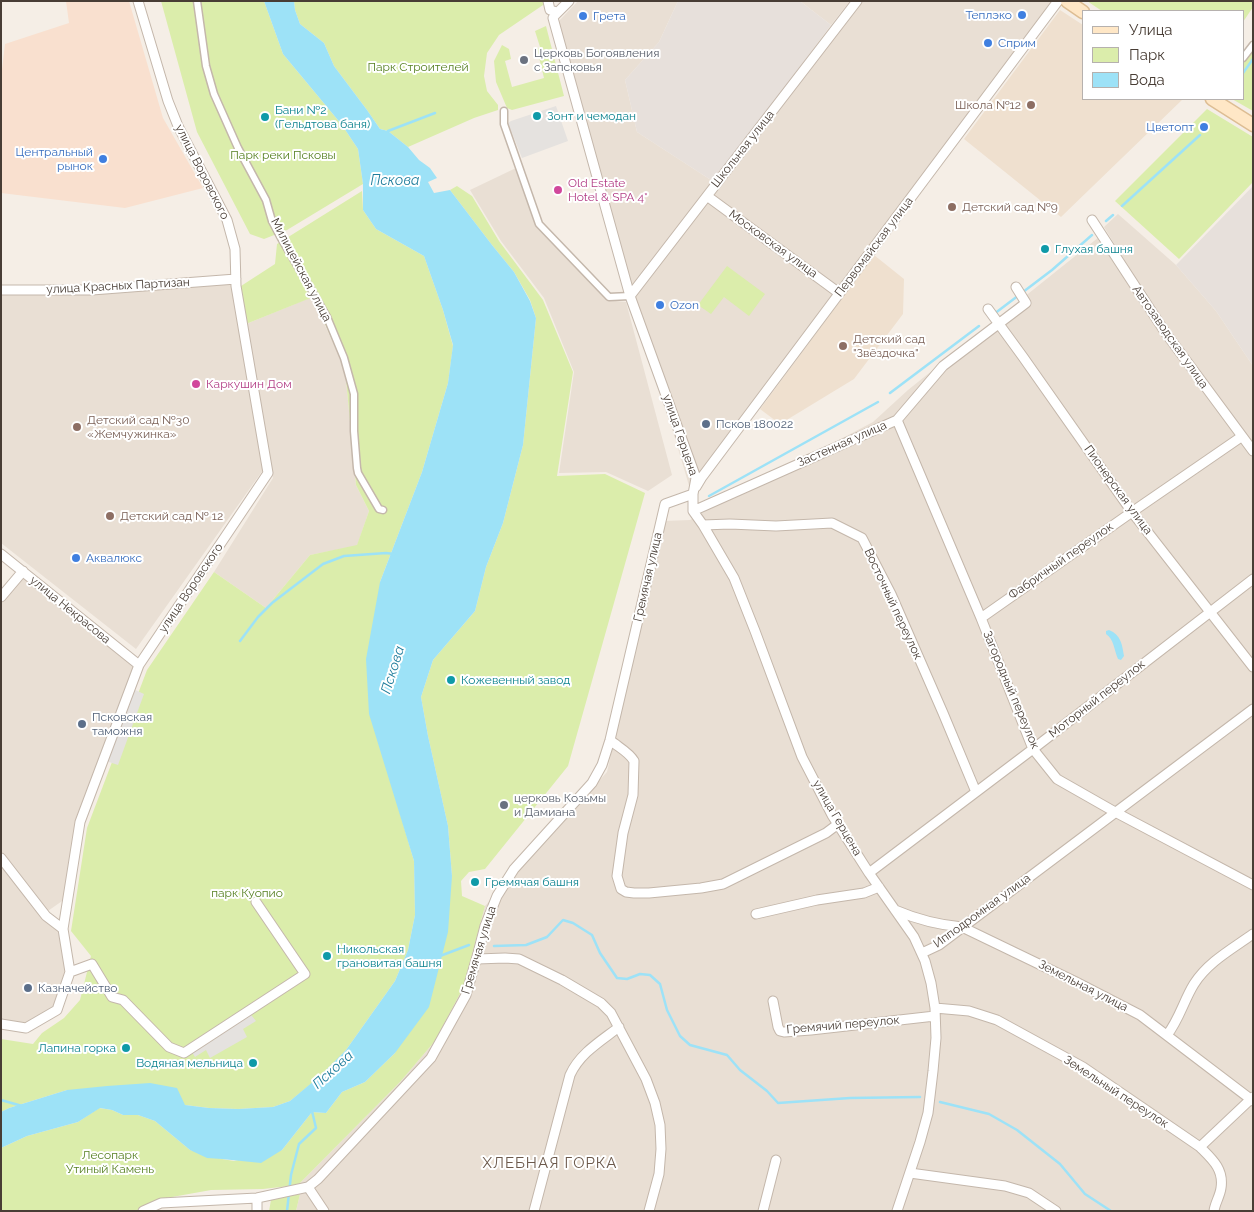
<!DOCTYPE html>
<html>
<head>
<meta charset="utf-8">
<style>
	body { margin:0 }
	#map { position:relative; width:1254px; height:1212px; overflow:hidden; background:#f5eee6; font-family:Raleway,sans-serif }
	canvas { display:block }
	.frame { position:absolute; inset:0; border:2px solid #483d35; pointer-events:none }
	.legend { position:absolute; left:1082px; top:10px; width:162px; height:90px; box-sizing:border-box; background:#fff; border:1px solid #b6b1ae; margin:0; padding:6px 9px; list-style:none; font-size:15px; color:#483d35 }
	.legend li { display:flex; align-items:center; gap:10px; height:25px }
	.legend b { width:25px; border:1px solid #b6b1ae }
</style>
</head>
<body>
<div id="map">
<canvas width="1254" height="1212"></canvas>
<div class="frame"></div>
<ul class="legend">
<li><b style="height:6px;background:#ffe7c6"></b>Улица</li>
<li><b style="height:14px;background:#dbedab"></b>Парк</li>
<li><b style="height:14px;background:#9de2f7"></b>Вода</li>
</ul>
</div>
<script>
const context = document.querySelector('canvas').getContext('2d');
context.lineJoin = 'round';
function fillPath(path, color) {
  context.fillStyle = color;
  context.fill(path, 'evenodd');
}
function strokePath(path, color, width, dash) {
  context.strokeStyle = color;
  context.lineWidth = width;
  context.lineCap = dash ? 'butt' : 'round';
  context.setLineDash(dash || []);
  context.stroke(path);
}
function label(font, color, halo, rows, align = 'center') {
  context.font = font + ' Raleway,sans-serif';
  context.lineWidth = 4;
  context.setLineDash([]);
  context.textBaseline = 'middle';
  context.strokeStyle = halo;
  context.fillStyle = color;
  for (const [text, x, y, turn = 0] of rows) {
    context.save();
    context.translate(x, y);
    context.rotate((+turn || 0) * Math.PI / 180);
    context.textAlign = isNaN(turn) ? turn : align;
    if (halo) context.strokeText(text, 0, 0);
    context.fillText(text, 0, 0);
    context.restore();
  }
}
fillPath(new Path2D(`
	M578,1H678L659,42L625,80L637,132L714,182L631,288L558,22Z
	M800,1H850L831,25Z
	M860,1L1053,2L838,288L710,196Z
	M516,168L538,226L606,300L626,302L672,475L648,491L606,472L559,473L574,372L544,298L501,241L470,190Z
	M706,200L834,293L690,489L633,296Z
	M1118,214L1176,265L1216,311L1253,366V445L1163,323L1104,227Z
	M1099,237L1253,454V1211H296L300,1194L298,1185L400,1082L435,1041L463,988L485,906L607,772L664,521L690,520L725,500L873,422L908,390Z
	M233,284L263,470L136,649L1,543V295L91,293Z
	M312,297L345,369L356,485L369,511L357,546L310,555L266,608L214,572L273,478L246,324Z
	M23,575L136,667L77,821L65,899L45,913L1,856V601Z
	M1,863L45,921L58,930L66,971L53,1009L26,1025L1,1021Z`), '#e9dfd4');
fillPath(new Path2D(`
	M66,1H129L163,118L203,188L125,208L1,193V78L5,44L69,23Z`), '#f9e0cf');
fillPath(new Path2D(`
	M678,1H800L831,25L714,182L637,132L625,80L659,42Z
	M1253,186V366L1216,311L1176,265Z`), '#e7e0db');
fillPath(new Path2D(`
	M1060,10L1083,25V99H1183L1061,217L964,139Z
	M874,255L904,279L903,314L854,379L780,424L760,409Z`), '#efe0cf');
fillPath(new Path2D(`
	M161,1H264L283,54L342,125L358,149L363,184L287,230L264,239L250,234L197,132Z
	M294,1H546V3L499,35L487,53L484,76L487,91L498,105V110L474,118L408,147L388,131L380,129L367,110L334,66L324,43L300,24L295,10Z
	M1087,1H1253V7L1243,22V11H1102Z
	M546,26L564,96L512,110L507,108L496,82L494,61L502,45L509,49L511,59L505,61L512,87L544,78L537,49L540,47L535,31Z
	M1253,49V111L1232,99H1243V62Z
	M1207,109L1253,137V182L1179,259L1115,201Z
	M457,186L472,196L499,241L543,300L573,372L557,476L605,474L645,493L568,766L485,869L469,872L461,881L462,896L485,906L463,988L435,1041L400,1082L298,1185L263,1189L211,1190L161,1199L135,1211H1V1148L27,1136L78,1122L99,1108L112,1110L123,1115H138L155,1121L190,1150L222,1159L234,1161L282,1150L312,1112L326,1113L342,1092L365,1082L395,1053L452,876L448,826L428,736L421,697L433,660L475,611L486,567L503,523L523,445L536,318L530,300L514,272L492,245L450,190Z
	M362,191L363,210L376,229L424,256L443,310L453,346L448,383L422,472L380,582L397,803L414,861L415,915L408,950L395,981L346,1050L322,1075L290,1101L273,1107L238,1109L209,1108L67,1090L9,1108L1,1112V1039L33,1044L42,1033L64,1018L80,1000L91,956L71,931L87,828L147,670L214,572L266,608L310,555L357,545L369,511L356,485L345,369L313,297L246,324L241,286L275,264L277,244Z
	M727,266L765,294L749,316L724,297L711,314L698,305Z
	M300,1194L296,1211H269L271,1200Z`), '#dbedab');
fillPath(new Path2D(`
	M556,106L568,141L522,158L508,123L511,121Z
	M131,688L144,694L118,765L103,760Z
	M248,1011L256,1021L243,1029L247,1037L210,1058L206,1050L195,1057L190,1049Z`), '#e5e2df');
fillPath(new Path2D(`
	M264,1H294L295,10L300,24L324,43L334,66L367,110L380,129L388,131L408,147L419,160L430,168L437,178L428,182L434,193L450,190L492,245L514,272L530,301L536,318L523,445L503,523L486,567L475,611L433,660L421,697L428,736L448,826L452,876L448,932L429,1007L395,1053L365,1082L342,1092L326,1113L312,1112L282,1150L261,1163L222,1159L207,1158L190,1150L155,1121L138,1115H123L112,1110L100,1108L78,1122L27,1136L1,1148V1112L9,1108L67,1090L107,1086L150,1083L177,1088L185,1105L209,1108L238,1109L273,1107L290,1101L321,1075L346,1050L395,981L408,950L415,915L414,861L369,714L366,659L380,582L422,472L448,383L453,345L443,310L424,256L376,229L363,210V184L358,149L342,125L283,54Z
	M1109,630C1121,635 1122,644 1124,656L1121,660L1118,659C1114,650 1114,639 1106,634V631Z`), '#9de2f7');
strokePath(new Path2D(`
	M1243,73L1253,59
	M388,131L435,113
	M1122,206L1200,135
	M1106,221L1113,215
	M994,314L1052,270L1092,235
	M890,393L979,326
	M709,496L878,402
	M240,641L258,617L272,603L323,564L344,556L386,553L394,554
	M494,946L526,945L547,937L563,920L573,923L592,935L600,953L617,978L627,979L640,974L650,975L660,984L667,1010L680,1036L690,1045L727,1055L740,1070L767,1091L778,1103L850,1098L920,1097
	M440,956L469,945
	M1,1100L22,1106
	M940,1102L989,1114L1017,1130L1060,1164L1085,1194L1111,1211
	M287,1211L291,1175L299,1144L316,1128L312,1111`), '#9de2f7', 2.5);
const pedestrian = new Path2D(`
	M197,1L206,66L214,94L238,148L266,200L272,221L281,238L298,267L327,317L344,358L354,394V431L357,468L358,473L379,509L383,510
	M1243,58L1253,45
	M504,111V124L539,224L609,297L630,296`);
const minor = new Path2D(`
	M548,1L550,10L557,12L553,18
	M554,16L569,1
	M553,18L630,296L696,478L693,494V511L703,525L734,578L755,631L802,757L832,815L869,873L914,937L925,961L931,983L935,1008L936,1038L933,1071L928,1113L920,1142L897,1211
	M707,196L839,293
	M1092,220L1165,332L1253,451
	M1,290H92L236,279
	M630,296L857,1
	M988,309L1023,357L1132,512L1253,667
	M897,420L981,618L1033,749L1057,779L1115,812L1253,885
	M696,487L702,477L1058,1
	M693,511L897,420L943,366L1026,303L1016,287
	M703,525L730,524L776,526L832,523L862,538L891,594L943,713L976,792
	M1,554L139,665
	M1,597L23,571
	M981,618L1132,512L1241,437
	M610,740C618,747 629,752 634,761L633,795L623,833L617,876L621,889L626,892L634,893H649L701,888L723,884L826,833L838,824
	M1,858L46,916L63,929
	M869,873L1033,749L1253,579
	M895,910C916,919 939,925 962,927L1074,981L1140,1015L1253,1101
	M756,914L817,900L864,893L879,887
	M922,953L939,945L1253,709
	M477,959L505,958L519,959L562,980L601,1003L611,1013L646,1079L655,1103L660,1125L661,1149L659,1174L649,1211
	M70,972L92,964L112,997L123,1000L169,1047L184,1053L305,974L256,902
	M773,1001L778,1027L780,1031L784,1032L811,1030L935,1016
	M935,1008L969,1011L997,1020L1083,1067L1200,1147C1212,1159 1224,1169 1221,1188C1220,1196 1215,1203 1214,1211
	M1,1024L26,1028L57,1010L70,972L63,929L80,822L139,665L268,473L236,286L235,249L227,220L178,126L168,101L138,1
	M1167,1035C1179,1020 1184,1000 1194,984C1208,962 1232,949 1253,934
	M1200,1147L1253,1097
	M910,1173L1005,1186L1029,1193L1056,1211
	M308,1187L324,1211
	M143,1211L161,1203L257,1198L308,1187L318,1179L431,1058L466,995L478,953L485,926L497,896L514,869L592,783L602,765L610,740L665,504L693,494
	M257,1211V1198
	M534,1211L570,1075C580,1053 601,1041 619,1027
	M763,1211L776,1160`);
const secondary = new Path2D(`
	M1067,1L1083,12
	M1212,99L1253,125`);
strokePath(pedestrian, '#c4b7ab', 9);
strokePath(minor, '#c4b7ab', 11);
strokePath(secondary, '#ddbd93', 15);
strokePath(pedestrian, '#fff', 6);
strokePath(minor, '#fff', 9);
strokePath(secondary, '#ffe7c6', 12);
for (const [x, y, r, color] of [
	[1022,15,5,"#3f7fe0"],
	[583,16,5,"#3f7fe0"],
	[988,43,5,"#3f7fe0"],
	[524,60,5,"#6b7280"],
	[1031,105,5,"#8d6e63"],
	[537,116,5,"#0f9aa8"],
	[265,117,5,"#0f9aa8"],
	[1204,127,5,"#3f7fe0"],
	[103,159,5,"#3f7fe0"],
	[558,190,5,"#d1479c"],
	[952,207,5,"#8d6e63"],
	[1045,249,5,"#0f9aa8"],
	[660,305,5,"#3f7fe0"],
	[843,346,5,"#8d6e63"],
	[196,384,5,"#d1479c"],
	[706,424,5,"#5c6f8a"],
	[77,427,5,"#8d6e63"],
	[110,516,5,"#8d6e63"],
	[76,558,5,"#3f7fe0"],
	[451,680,5,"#0f9aa8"],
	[82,724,5,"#5c6f8a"],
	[504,805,5,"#6b7280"],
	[475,882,5,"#0f9aa8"],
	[327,956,5,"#0f9aa8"],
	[28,988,5,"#5c6f8a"],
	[126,1048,5,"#0f9aa8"],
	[253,1063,5,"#0f9aa8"]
]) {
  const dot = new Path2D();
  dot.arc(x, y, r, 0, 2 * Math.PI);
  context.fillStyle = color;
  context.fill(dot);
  strokePath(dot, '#fff', 2);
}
label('12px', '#366cbe', '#fff', [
	["Теплэко",1012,15,"right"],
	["Грета",593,16],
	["Сприм",998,43],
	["Цветопт",1194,127,"right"],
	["Центральный",93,152,"right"],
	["рынок",93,166,"right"],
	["Ozon",670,305],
	["Аквалюкс",86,558]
], 'left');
label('12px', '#5b616d', '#fff', [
	["Церковь Богоявления",534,53],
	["с Запсковья",534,67],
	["церковь Козьмы",514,798],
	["и Дамиана",514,812]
], 'left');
label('12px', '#568022', '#fff', [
	["Парк Строителей",418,67],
	["Парк реки Псковы",283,155],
	["парк Куопио",247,893],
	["Лесопарк",110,1155],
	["Утиный Камень",110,1169]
]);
label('12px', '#785e54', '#fff', [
	["Школа №12",1021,105,"right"],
	["Детский сад №9",962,207],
	["Детский сад",853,339],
	["\"Звёздочка\"",853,353],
	["Детский сад №30",87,420],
	["«Жемчужинка»",87,434],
	["Детский сад № 12",120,516]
], 'left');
label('12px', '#0d838f', '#fff', [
	["Бани №2",275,110],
	["(Гельдтова баня)",275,124],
	["Зонт и чемодан",547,116],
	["Глухая башня",1055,249],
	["Кожевенный завод",461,680],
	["Гремячая башня",485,882],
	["Никольская",337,949],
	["грановитая башня",337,963],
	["Лапина горка",116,1048,"right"],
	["Водяная мельница",243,1063,"right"]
], 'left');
label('12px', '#483d35', '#fff', [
	["Школьная улица",743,149,-52],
	["улица Воровского",202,172,63],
	["Московская улица",773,244,36],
	["Первомайская улица",874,247,-53],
	["Милицейская улица",301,270,62],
	["улица Красных Партизан",118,286,-3],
	["Автозаводская улица",1170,337,55],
	["улица Герцена",680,435,71],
	["Застенная улица",842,444,-24],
	["Пионерская улица",1118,490,54],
	["Фабричный переулок",1061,561,-35],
	["Гремячая улица",648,577,-77],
	["улица Воровского",191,588,-56],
	["Восточный переулок",893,604,65],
	["улица Некрасова",70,610,39],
	["Загородный переулок",1011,690,67],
	["Моторный переулок",1097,699,-38],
	["улица Герцена",837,818,60],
	["Ипподромная улица",982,911,-36],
	["Гремячая улица",479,950,-73],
	["Земельная улица",1083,986,27],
	["Гремячий переулок",843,1025,-5],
	["Земельный переулок",1116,1092,33]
]);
label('12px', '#b23c85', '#fff', [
	["Old Estate",568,183],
	["Hotel & SPA 4*",568,197],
	["Каркушин Дом",206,384]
], 'left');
label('12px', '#4e5e75', '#fff', [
	["Псков 180022",716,424],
	["Псковская",92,717],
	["таможня",92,731],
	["Казначейство",38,988]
], 'left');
label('italic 14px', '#1f7d9c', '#fff', [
	["Пскова",395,181],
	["Пскова",393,670,-73],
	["Пскова",333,1070,-42]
]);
context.letterSpacing = '1px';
label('15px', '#6c594b', '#fff', [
	["ХЛЕБНАЯ ГОРКА",550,1163]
]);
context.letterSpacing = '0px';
</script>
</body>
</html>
